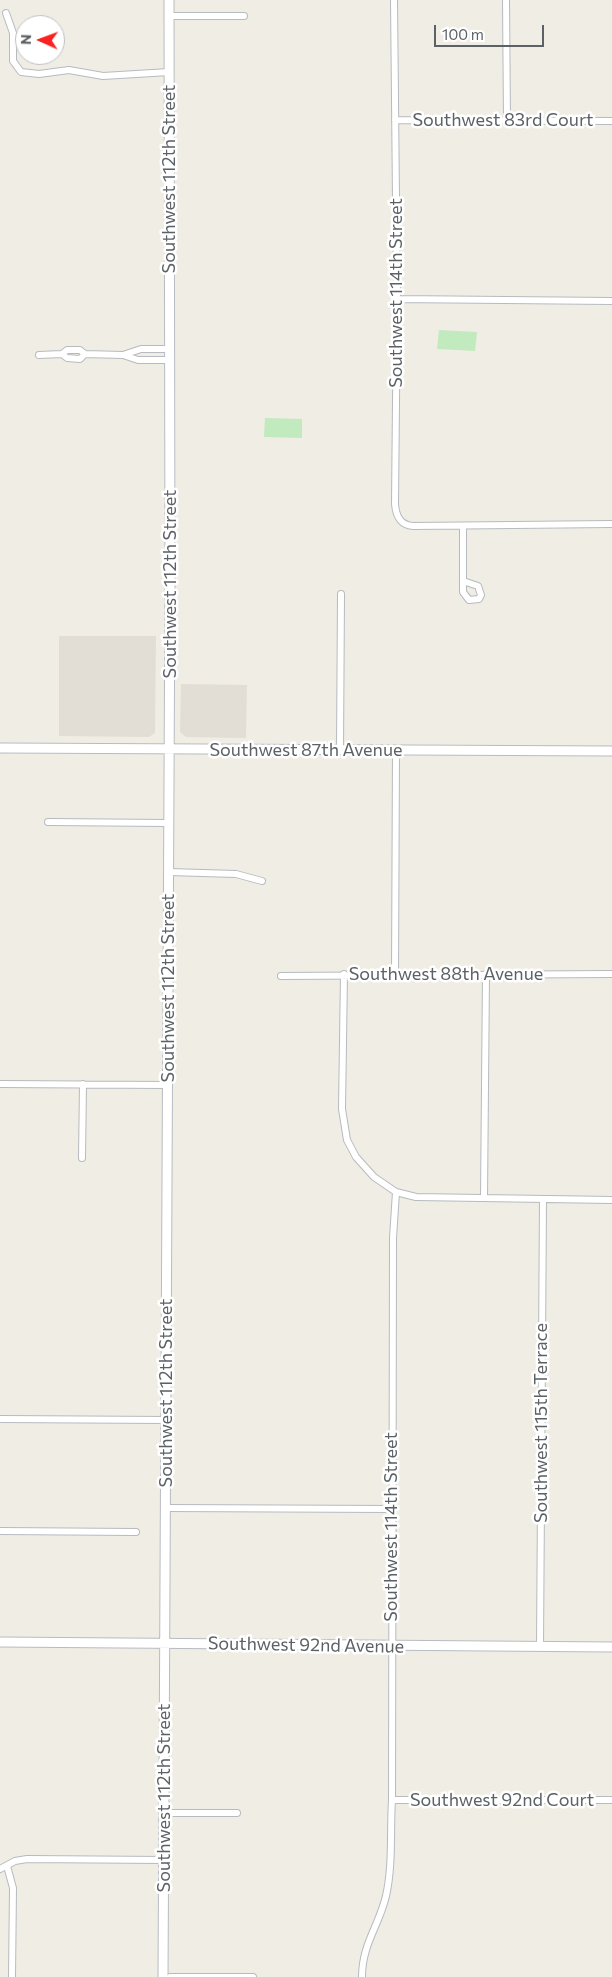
<!DOCTYPE html>
<html>
<head>
<meta charset="utf-8">
<style>
	body { margin:0 }
	#map { position:relative; width:612px; height:1977px; overflow:hidden; background:#f0ede4; font-family:Commissioner,sans-serif }
	canvas { display:block }
	.north { position:absolute; left:15px; top:15px; width:50px; height:50px; box-sizing:border-box; background:#fff; border:1px solid #bec0c2; border-radius:50%; rotate:272deg; font-size:14px; font-weight:700; line-height:20px; text-align:center; color:#5c6166 }
	.north::after { content:''; display:block; margin:auto; width:18px; height:22px; background:#fa2120; clip-path:polygon(50% 0,100% 100%,50% 72%,0 100%) }
	.scale { position:absolute; left:434px; top:25px; width:110px; height:22px; box-sizing:border-box; border:2px solid #5c6166; border-top:0; padding-left:6px; font-size:15px; line-height:18px; white-space:nowrap; color:#5c6166; -webkit-text-stroke:4px #fff; paint-order:stroke }
</style>
</head>
<body>
<div id="map">
<canvas width="612" height="1977"></canvas>
<div class="north">N</div>
<div class="scale">100 m</div>
</div>
<script>
const context = document.querySelector('canvas').getContext('2d');
context.lineJoin = 'round';
function fillPath(path, color) {
  context.fillStyle = color;
  context.fill(path, 'evenodd');
}
function strokePath(path, color, width, dash) {
  context.strokeStyle = color;
  context.lineWidth = width;
  context.lineCap = dash ? 'butt' : 'round';
  context.setLineDash(dash || []);
  context.stroke(path);
}
function label(font, color, halo, rows, align = 'center') {
  context.font = font + ' Commissioner,sans-serif';
  context.lineWidth = 5;
  context.setLineDash([]);
  context.textBaseline = 'middle';
  context.strokeStyle = halo;
  context.fillStyle = color;
  for (const [text, x, y, turn = 0] of rows) {
    context.save();
    context.translate(x, y);
    context.rotate((+turn || 0) * Math.PI / 180);
    context.textAlign = isNaN(turn) ? turn : align;
    if (halo) context.strokeText(text, 0, 0);
    context.fillText(text, 0, 0);
    context.restore();
  }
}
fillPath(new Path2D(`
	M59,636H156L155,733L149,737L59,736Z
	M181,684L247,685L246,738L186,737L180,732Z`), '#e2ded5');
fillPath(new Path2D(`
	M439,330L477,332L475,351L437,349Z
	M265,418L302,419V438L264,437Z`), '#c1eabe');
const street = new Path2D(`
	M394,0L397,299L395,504C396,516 400,525 413,526L612,524
	M506,0L507,120
	M6,13L13,33V61L21,72L39,74L69,70L103,76L169,72
	M169,16H244
	M395,120L612,121
	M397,299L612,301
	M62,354L67,358L80,359L85,354L123,355L141,349H170
	M39,355L62,354L67,350H80L85,354
	M123,355L138,360H170
	M463,526V592L469,600L479,599L481,595L478,586L463,581
	M340,750L341,594
	M48,822L168,823
	M169,872L236,874L262,881
	M344,974L342,1109L347,1140L356,1157L374,1177L396,1192L416,1197L612,1200
	M395,975L396,751
	M281,976L612,974
	M0,1084L168,1085
	M82,1158L83,1084
	M484,1198L486,974
	M0,1419L166,1420
	M166,1508L392,1509
	M0,1531L136,1532
	M540,1647L543,1199
	M392,1800H612
	M164,1813H237
	M7,1866L13,1888L12,1977
	M0,1869L15,1861L27,1859L164,1860
	M170,1977H253
	M362,1977C362,1944 379,1926 386,1896C393,1865 390,1831 392,1800L393,1238L396,1192`);
const secondary = new Path2D(`
	M0,748L612,751
	M0,1642L612,1647
	M163,1977L170,581L169,0`);
strokePath(street, '#b7bbbf', 8);
strokePath(secondary, '#b8bcc2', 11);
strokePath(street, '#fff', 6);
strokePath(secondary, '#fff', 9);
label('18px', '#5c6166', '#fff', [
	["Southwest 83rd Court",503,120],
	["Southwest 112th Street",169,179,-90],
	["Southwest 114th Street",396,293,-90],
	["Southwest 112th Street",170,584,-90],
	["Southwest 87th Avenue",306,750],
	["Southwest 88th Avenue",446,974],
	["Southwest 112th Street",168,988,-90],
	["Southwest 112th Street",166,1393,-90],
	["Southwest 115th Terrace",541,1423,-90],
	["Southwest 114th Street",391,1527,-90],
	["Southwest 92nd Avenue",306,1645,1],
	["Southwest 112th Street",164,1798,-90],
	["Southwest 92nd Court",502,1800]
]);
</script>
</body>
</html>
